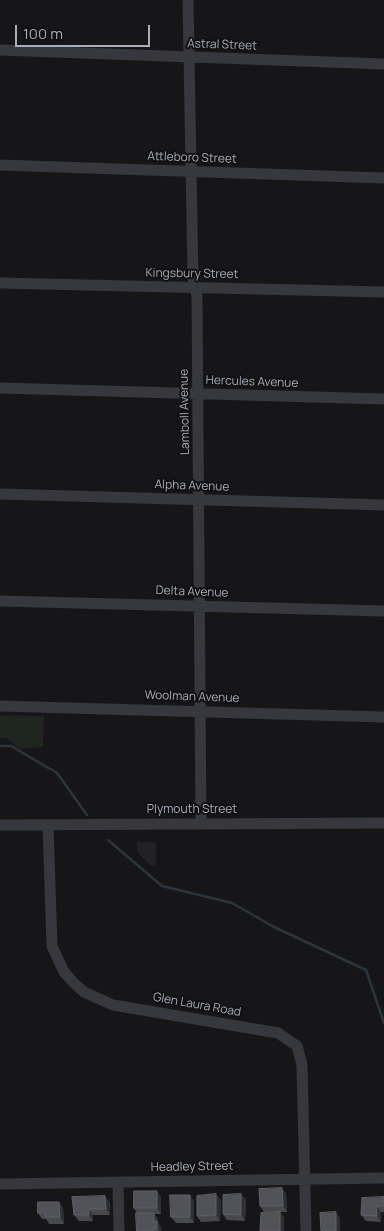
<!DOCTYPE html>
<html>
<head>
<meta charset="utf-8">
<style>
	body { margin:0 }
	#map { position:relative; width:384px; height:1231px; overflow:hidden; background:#161618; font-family:Manrope,sans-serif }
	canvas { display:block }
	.scale { position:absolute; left:15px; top:25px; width:135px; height:22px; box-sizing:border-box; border:2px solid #a8adb8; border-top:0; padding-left:6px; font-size:15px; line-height:18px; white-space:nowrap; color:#a8adb8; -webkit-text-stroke:4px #111113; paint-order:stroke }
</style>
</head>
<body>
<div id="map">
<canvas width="384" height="1231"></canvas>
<div class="scale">100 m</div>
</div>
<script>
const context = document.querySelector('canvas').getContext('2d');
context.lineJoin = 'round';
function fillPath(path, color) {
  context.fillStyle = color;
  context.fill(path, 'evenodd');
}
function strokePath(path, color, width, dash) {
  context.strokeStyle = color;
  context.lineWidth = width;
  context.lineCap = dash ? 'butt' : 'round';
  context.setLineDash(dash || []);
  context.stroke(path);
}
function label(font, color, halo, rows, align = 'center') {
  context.font = font + ' Manrope,sans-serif';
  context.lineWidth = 4;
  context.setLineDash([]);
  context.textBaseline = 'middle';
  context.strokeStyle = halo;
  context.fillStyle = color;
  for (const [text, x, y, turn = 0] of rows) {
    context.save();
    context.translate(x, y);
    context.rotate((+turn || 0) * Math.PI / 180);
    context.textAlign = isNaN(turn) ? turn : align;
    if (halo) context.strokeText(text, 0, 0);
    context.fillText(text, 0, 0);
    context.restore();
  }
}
fillPath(new Path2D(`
	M137,842H156V865H150L137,852Z`), '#222225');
fillPath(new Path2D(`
	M0,715L44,716L43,747L20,749L6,738H0Z`), '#1e261f');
strokePath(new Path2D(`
	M0,746H11L57,773L87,815
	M108,840L162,886L232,903L274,927L366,970L384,1023`), '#2c353c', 2.5);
strokePath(new Path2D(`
	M188,0L193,278L197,296L201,824
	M0,50L384,64
	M0,165L384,178
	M0,283L384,292
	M0,388L384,399
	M0,494L384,505
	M0,601L384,611
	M0,706L384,717
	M0,825L384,823
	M48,825L52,946L64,972L74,983L84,992L113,1005L278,1033L297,1046L302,1065L306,1231
	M118,1182L119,1231
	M0,1184L384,1178`), '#37383d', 11);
fillPath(new Path2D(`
	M282,1188L286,1194L287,1212H280L284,1218V1231L274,1212H264L260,1206Z
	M241,1194L246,1200L245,1221L227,1220L223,1214Z
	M72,1197L110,1203V1215H93V1221H79L74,1215Z
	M161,1197V1214H154L158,1219V1222L161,1228V1231H137V1213L134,1208Z
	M384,1197V1212H381V1222L366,1221L361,1215Z
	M221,1200L220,1221L201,1222L197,1216Z
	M194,1201V1223H176L171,1217Z
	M59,1202L63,1208L64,1224H49L46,1219H42L38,1213Z`), '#47494d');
fillPath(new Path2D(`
	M282,1188L286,1194L287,1212L283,1206Z
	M157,1191L161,1197V1214L157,1208Z
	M216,1194L221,1200L220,1221L216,1215Z
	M241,1194L246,1200L245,1221L241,1215Z
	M190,1195L194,1201V1223L190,1217Z
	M105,1196L110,1203V1215L106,1209Z
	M59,1202L63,1208L64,1224L60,1217Z
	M376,1206L381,1212V1222L377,1216Z
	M89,1209L93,1215V1221L89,1215Z
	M280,1212L284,1218V1231H280Z
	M336,1212L340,1218V1231H336Z
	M154,1213L158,1219V1222L161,1228V1231H159L154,1221Z`), '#2f3033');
const building = new Path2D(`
	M282,1188L283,1206H260L259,1189Z
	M134,1191H157V1208H134Z
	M216,1194V1215L197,1216V1196Z
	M241,1194V1215L223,1214V1195Z
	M170,1195H190V1217H171Z
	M105,1196L106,1209H89V1215H74L72,1197Z
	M384,1197V1206H376L377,1216L361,1215L362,1198Z
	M38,1202H59L60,1217H45V1213H38Z
	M280,1212V1231H260L261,1213Z
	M336,1212V1231H321L320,1213Z
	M136,1213H154V1221H157V1228H153V1231H137Z`);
fillPath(building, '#525359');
strokePath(building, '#5f6168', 1);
label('12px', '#a8adb8', '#111113', [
	["Astral Street",222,45,2],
	["Attleboro Street",192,158,2],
	["Kingsbury Street",192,274,1],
	["Hercules Avenue",252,382,2],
	["Lamboll Avenue",185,412,-91],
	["Alpha Avenue",192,486,2],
	["Delta Avenue",192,592,2],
	["Woolman Avenue",192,697,2],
	["Plymouth Street",192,810],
	["Glen Laura Road",197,1005,10],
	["Headley Street",192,1167,-1]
]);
</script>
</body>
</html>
